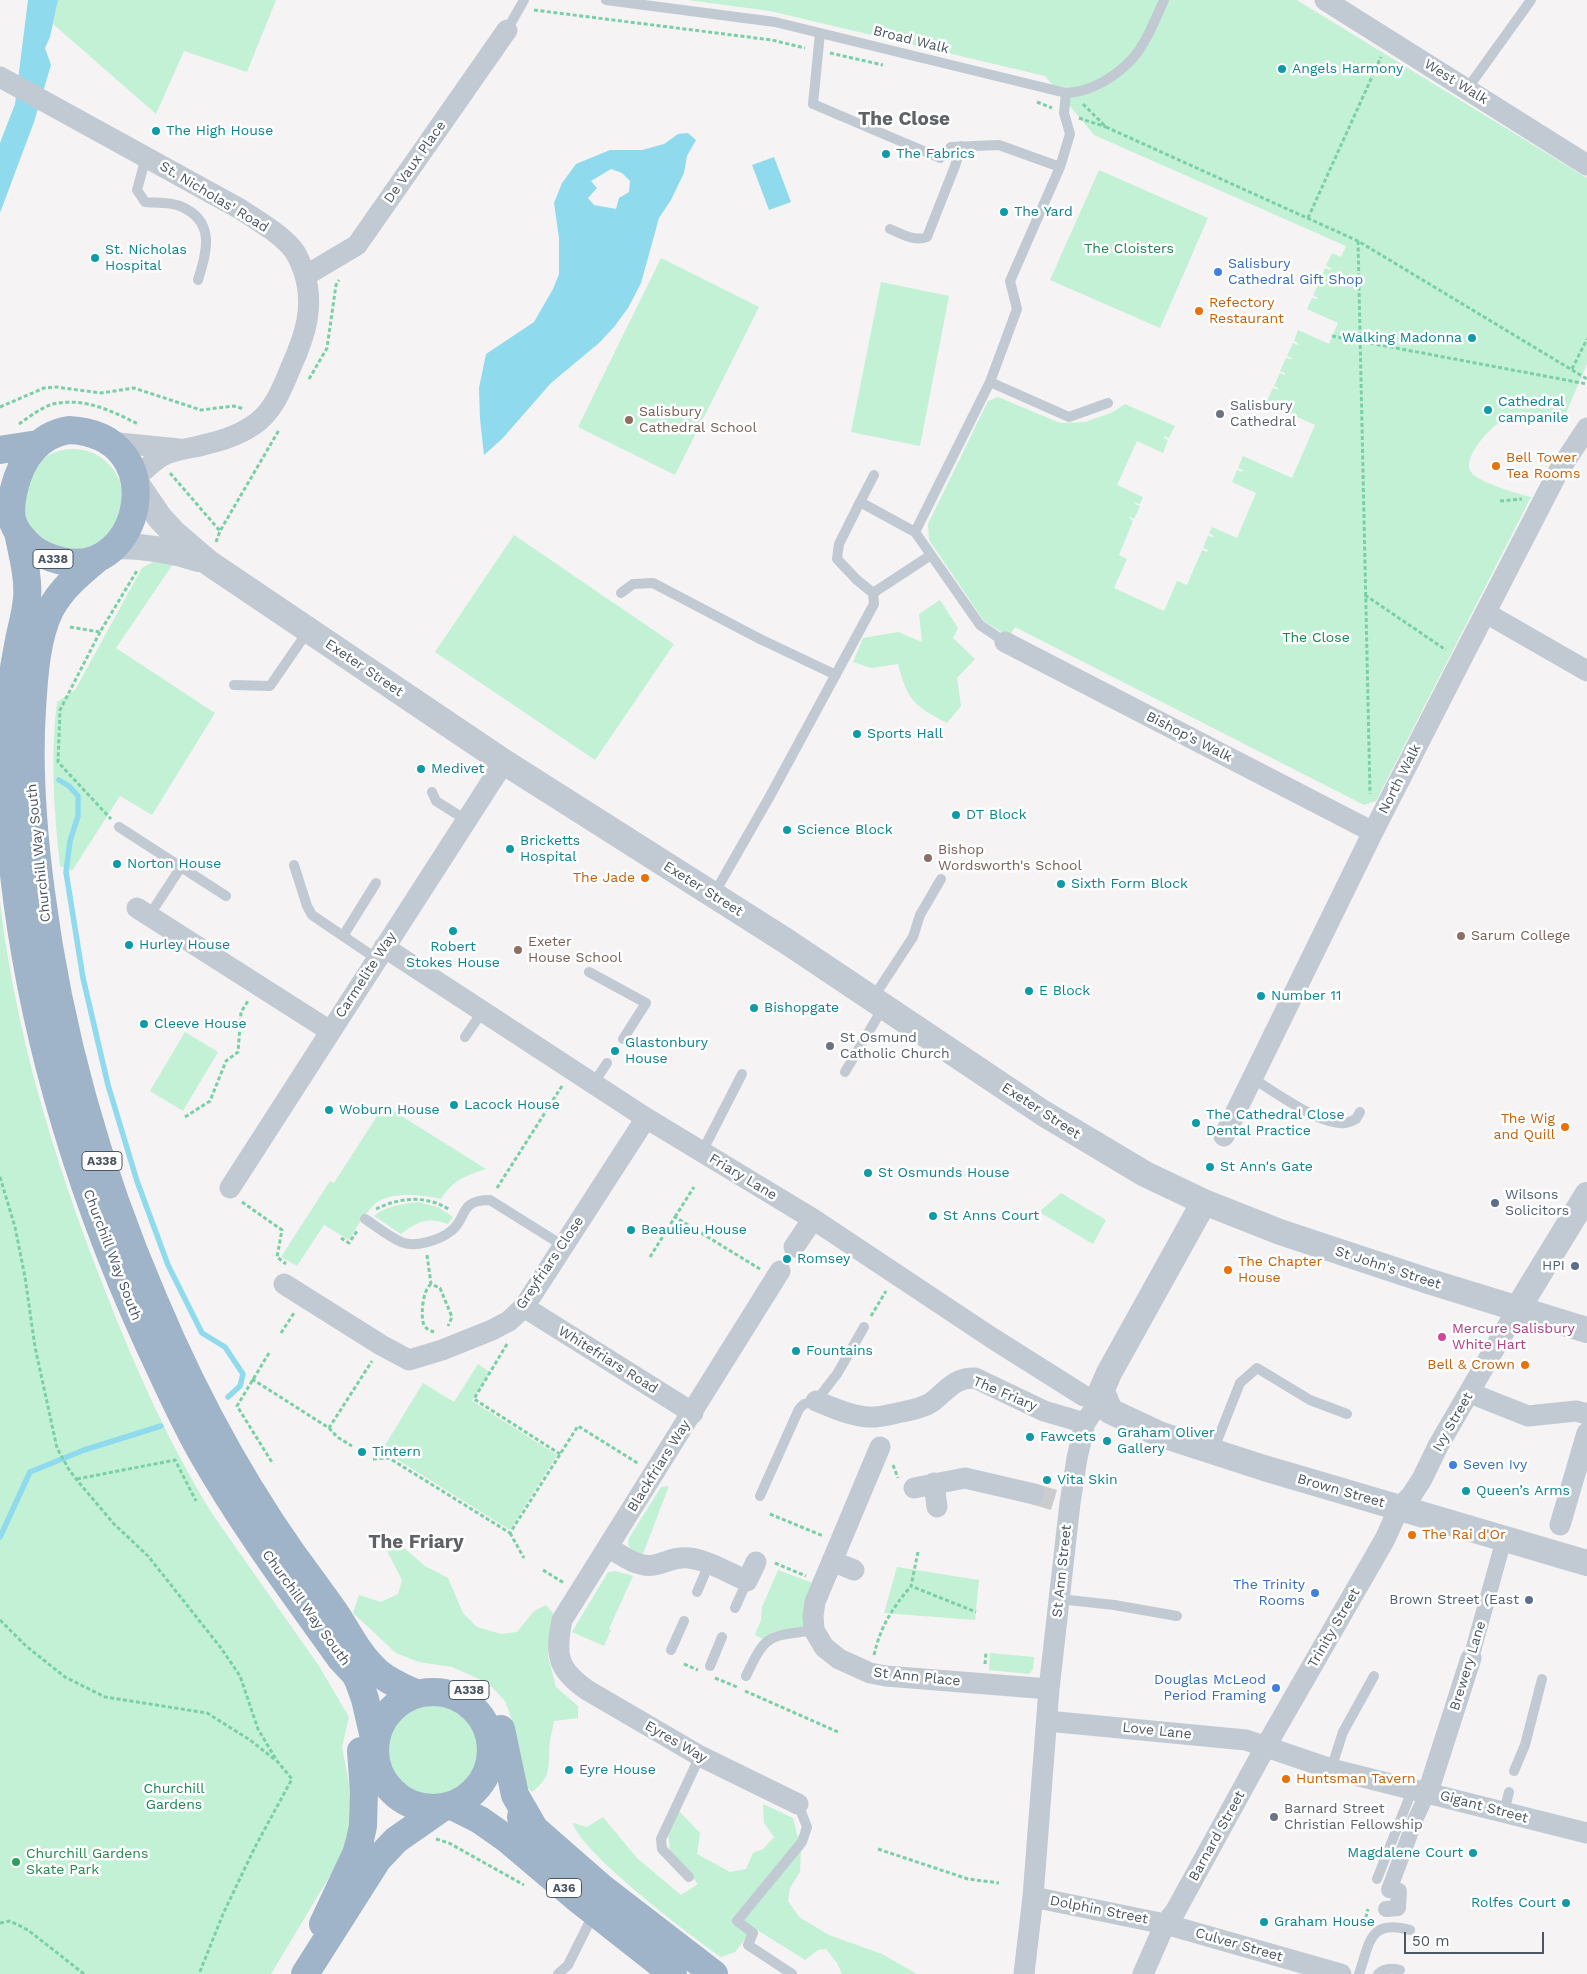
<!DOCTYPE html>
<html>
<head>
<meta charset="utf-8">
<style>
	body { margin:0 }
	#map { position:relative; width:1587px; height:1974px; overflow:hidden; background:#f5f3f3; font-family:"Work Sans",sans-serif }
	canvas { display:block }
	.scale { position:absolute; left:1404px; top:1932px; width:140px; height:22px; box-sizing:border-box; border:2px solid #4a5661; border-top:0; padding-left:6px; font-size:15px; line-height:18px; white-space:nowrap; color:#4a5661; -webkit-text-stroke:4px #fff; paint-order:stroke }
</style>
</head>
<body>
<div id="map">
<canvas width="1587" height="1974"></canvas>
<div class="scale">50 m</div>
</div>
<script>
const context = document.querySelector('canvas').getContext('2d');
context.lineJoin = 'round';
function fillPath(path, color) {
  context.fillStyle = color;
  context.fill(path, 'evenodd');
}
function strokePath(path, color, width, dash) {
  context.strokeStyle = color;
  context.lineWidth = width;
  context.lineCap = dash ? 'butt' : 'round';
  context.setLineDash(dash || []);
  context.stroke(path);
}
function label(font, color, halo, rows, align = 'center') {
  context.font = font + ' "Work Sans",sans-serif';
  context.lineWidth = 5;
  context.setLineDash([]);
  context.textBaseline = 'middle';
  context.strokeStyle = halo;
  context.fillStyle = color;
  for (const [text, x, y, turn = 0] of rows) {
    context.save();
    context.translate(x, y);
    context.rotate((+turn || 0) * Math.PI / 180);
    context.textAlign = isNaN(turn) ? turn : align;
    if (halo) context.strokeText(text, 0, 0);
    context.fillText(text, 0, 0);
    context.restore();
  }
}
fillPath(new Path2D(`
	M58,0H276L247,72L184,51L156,114L53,24Z
	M687,0H1297L1587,178V364L1563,420C1548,417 1533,411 1517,413C1501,415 1460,455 1471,472C1478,482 1518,494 1531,497L1376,801L1364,805L1015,627L1009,637L984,621L929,540L928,524L988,401L998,397L1060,423L1085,422L1111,413L1125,404L1175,426L1169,438L1164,436V438L1168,440L1163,453L1137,441L1117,485L1143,497L1140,504L1135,503V504L1140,506L1134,519L1130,517L1129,518L1133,521L1119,555L1127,559L1114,588L1164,611L1177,581L1187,585L1202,550L1207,552L1208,550L1203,548L1208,535L1213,538L1214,536L1209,533L1212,527L1237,538L1256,493L1232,482L1237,470L1242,472L1243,470L1238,468L1243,456L1292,478L1315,425L1266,403L1273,388L1278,390V388L1274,386L1280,373L1285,375V373L1280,371L1286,358L1291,359L1292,358L1287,356L1293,343L1298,345V343L1294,341L1298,330L1329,344L1338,323L1307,309L1312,298L1317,299L1318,298L1313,295L1319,283L1324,284V283L1320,281L1325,268L1330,270L1331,268L1326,266L1332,253L1341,257L1346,246L1094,135L1045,76L770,11Z
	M1099,170L1208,218L1160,328L1050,280Z
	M661,258L759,307L675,475L578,427Z
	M881,282L949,296L920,446L851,432Z
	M23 499a50 50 0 1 1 100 0a50 50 0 1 1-100 0Z
	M514,535L674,644L595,760L435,652Z
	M155,561L173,564L116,648L215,713L152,815L120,796L72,871L60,866C54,811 50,757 57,702L75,690L142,568Z
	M940,600L958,628L953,638L975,659L957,678L961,706L947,723C913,705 908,701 898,664L871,668L853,662L863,638L898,632L922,642L919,614Z
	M0,902C15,1030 53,1156 99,1275C131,1358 166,1439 213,1515L319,1666L349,1717L342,1747L350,1789V1825L343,1854L271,1974H0Z
	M185,1032L218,1052L183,1111L150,1091Z
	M384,1105L486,1169C466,1175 452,1181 441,1199C424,1195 389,1191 375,1204C364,1214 357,1227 349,1240L324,1225L297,1266L281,1257L330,1181L334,1183Z
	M1061,1193L1106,1220L1093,1244L1039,1212Z
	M418,1202L438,1207L453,1217L448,1224C428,1217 418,1221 401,1234L374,1216C386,1206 402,1204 418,1202Z
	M478,1364L490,1372L472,1401L557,1455L510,1530L382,1450L423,1383L454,1402Z
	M669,1486L643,1554C633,1552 626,1549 629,1538L661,1487Z
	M383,1535L390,1536L425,1566L448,1578L463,1613L477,1627L501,1634L517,1632L534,1611L546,1605L553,1613L548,1656L556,1687L578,1706V1718L554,1721C553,1728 551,1734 550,1741C547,1765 554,1775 532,1792L523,1784L514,1726L505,1701L488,1683L452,1667L419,1662L396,1653L353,1613L359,1595L381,1602L398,1594L402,1580L382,1541Z
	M897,1567L979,1580L975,1620L884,1613Z
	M778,1570L815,1584L807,1626L773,1632L763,1639L755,1635L761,1620L762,1607Z
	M615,1571L633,1576L609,1629L611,1630L604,1646L572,1632L608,1572Z
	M990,1653L1034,1657L1033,1669L1029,1674L989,1670Z
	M383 1750a50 50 0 1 1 100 0a50 50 0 1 1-100 0Z
	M763,1804L793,1818L801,1849L800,1872L790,1888L788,1901L799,1917L829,1935L882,1954L917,1974H842L837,1963L826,1949L818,1950L805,1960L754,1928L735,1952L721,1957C693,1938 579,1851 573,1823L587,1827L603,1817L637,1858L681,1895L698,1884L670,1851L668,1834L679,1811L700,1833L697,1854L730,1872L746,1869L753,1853L763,1849L774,1837L764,1823Z`), '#c3f1d5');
fillPath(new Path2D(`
	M28,0H58L50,37L45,48L51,65L34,122L0,213V143L15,104Z
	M688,133L696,140L687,156L684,173L671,200L659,218L641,283L628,308L614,327L599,343L551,383L502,439L484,455L480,419L479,388L486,354L534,322L553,289L559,274V238L554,203L562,183L576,164L610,150H642L664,144L678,134ZM611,169L622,173L630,181L629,192L619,198L616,209L594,205L588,198L597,188L591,181Z
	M774,157L791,202L769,210L752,165Z`), '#90daee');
strokePath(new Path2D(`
	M59,780L69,786L78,796V816L70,841L66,872L83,978L108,1085L137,1181L168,1265L202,1333L225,1347L243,1374L240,1386L228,1397
	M0,1537L30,1472L84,1450L161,1426`), '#90daee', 5.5);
strokePath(new Path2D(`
	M1034,1494L1054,1500`), '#caccce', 21, [21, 11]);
strokePath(new Path2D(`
	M534,10L772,40L805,48
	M830,53L883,65
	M1037,102L1052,108
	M1083,104L1106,127L1358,241L1587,379
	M1079,118L1106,127
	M1308,218L1381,57
	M1358,241L1370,794
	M1332,336L1587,384
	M1572,369L1587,339
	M309,379L327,348L336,285L339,280
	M0,407L44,388L56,387L101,393L134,388L201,410L234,406L244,409
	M19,424C29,417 42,407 53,404C84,397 112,411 138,424
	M170,473L220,531
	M1500,501L1522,499
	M216,542L220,531L279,430
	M1365,595L1446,650
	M70,627L100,632L138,569
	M100,632L60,710L58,762L111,819
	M185,1117L210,1101L226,1061L238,1052L241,1012L248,1001
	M0,1177L15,1227L25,1277L35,1347L57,1448L68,1468L76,1479L114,1524L148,1556L221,1648L240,1676L258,1729L277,1761L292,1779L255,1847L223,1914L199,1974
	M497,1188L562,1086
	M242,1202L282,1230L277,1257L286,1264
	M376,1209C400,1197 427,1195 450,1210
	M675,1217L694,1187
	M341,1238L349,1243L357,1231
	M427,1255L431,1284L440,1288L452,1317L448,1326
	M650,1257L675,1217L760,1269
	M431,1284C423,1290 421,1312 423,1322C424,1328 429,1330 434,1332
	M871,1316L886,1291
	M281,1333L294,1313
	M507,1344L474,1399L560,1454
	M269,1353L237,1406L273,1464
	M252,1379L329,1428L372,1361
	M329,1428L337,1437L352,1446
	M373,1459L389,1458L510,1533L578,1426L639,1464
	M893,1465L898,1478
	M77,1479L175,1460L196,1501
	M770,1514L823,1536
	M510,1533L524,1558
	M918,1552L911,1586L976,1612
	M775,1563L806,1576
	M543,1570L564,1583
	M0,1620L26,1646L65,1677L105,1697L207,1713L250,1740L274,1759
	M874,1655C881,1625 892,1609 911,1586
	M684,1664L698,1670
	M985,1664L986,1652
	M715,1678L737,1687
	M745,1691L838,1732
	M436,1839L449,1843L524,1885
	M878,1849L968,1879L999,1883
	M0,1923L10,1921L28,1930L84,1974
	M1364,1924L1368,1909`), '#7ad0a6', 3, [4, 2.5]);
strokePath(new Path2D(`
	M606,0L775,22L1066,93C1091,92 1117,76 1133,58C1146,43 1156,18 1164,0
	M507,30L524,0
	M820,33L813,104L940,158L951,147L999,145L1060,167
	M1467,89L1531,0
	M146,157L137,190L145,202C156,203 170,202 180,206C216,221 207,251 198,280
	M890,229C902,234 915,242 927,237L955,166L961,146
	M990,382L1069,417L1108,403
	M860,502L874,475
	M915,532L860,502L839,544L837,559L857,580L873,593L931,555
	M621,593L633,584L653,583L760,639L836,675
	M1005,642L980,625L915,532L990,382L1017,309L1010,281L1060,167L1070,134L1064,113L1066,93
	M234,685L270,686L308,631
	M432,792L436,801L466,820
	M119,827L181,867L149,916
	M294,865L307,906L312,915L377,959
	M181,867L226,896
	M714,894L770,796L874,604L873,593
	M343,936L376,883
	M589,972L646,1003L623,1039
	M873,998L913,937L920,915L941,879
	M465,1037L482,1012
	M845,1072L884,1006
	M1252,1078C1275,1092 1315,1122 1341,1123C1346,1124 1352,1121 1356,1119L1360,1112
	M593,1084L607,1063
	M702,1152L742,1074
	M365,1219C376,1226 388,1236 401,1242C415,1248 440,1240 451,1231C468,1218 458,1200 490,1200L562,1245
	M1213,1451L1240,1383L1257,1368L1310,1400L1347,1414
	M760,1496L799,1409L804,1404L816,1401L837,1374L864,1327
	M697,1592L709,1564
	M1059,1599L1114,1605L1177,1616
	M735,1608L747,1581
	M671,1650L684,1621
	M710,1666L722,1637
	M746,1676C767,1632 768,1637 814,1630
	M1331,1769L1343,1732L1374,1676
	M1514,1771L1525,1745L1542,1679
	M1504,1812L1509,1792
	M689,1877L662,1849L661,1839L700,1756
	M1377,1879L1413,1788
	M558,1974L568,1965L594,1913
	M792,1974L748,1945L753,1933L737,1921L802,1842L807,1827L798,1804
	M1359,1974C1370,1942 1369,1919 1410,1930
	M1378,1974C1384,1968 1392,1968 1400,1970`), '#c1cad2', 10);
strokePath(new Path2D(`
	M1471,1658L1504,1539
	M1386,1909L1398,1908L1399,1891L1389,1890L1416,1818L1428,1792`), '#c1cad2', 16);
strokePath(new Path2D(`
	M1325,0L1587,165
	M0,77L240,209C258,221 278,232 292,248C298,255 301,264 304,272C315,307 305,336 291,367C282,389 273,413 252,426C234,438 215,442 195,447C184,449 171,451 162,456C152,462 144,471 135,478
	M305,276L357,245L507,30
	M109,442L179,449
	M1486,613L1587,671
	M1005,642L1373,832
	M137,908L330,1031
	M384,947L646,1118L813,1219L992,1338L1084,1396L1104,1400
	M1224,1136L1373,832L1461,660L1558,472L1587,428
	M230,1188L504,762
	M794,1247L813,1219
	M780,1271L562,1620C555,1655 557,1669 587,1690L700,1756L798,1804
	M284,1284L381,1345L409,1360L442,1350L492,1330L509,1321L524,1307L646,1118
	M524,1307L693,1413
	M1470,1393L1528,1416L1576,1411L1587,1414
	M816,1401C832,1407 850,1416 868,1417C879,1418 891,1414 902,1412C912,1410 923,1408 932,1402C948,1390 953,1378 975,1378L1044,1411L1085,1423
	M880,1447L815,1602L813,1616L814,1630L824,1647L839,1659L870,1673L886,1676L1049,1689
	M934,1483L937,1507
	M914,1488L965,1478L1034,1494
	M1560,1525L1587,1433
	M608,1547C621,1555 638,1568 654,1565C666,1563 676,1556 689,1558C708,1560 729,1573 747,1581L756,1562
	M832,1561L854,1570
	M1047,1721L1246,1740L1331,1769L1587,1833
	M1428,1792L1471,1658
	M1033,1897L1165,1924L1341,1974
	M1024,1974L1033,1897L1049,1689L1070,1503L1077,1458L1085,1423L1095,1408L1104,1400
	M1143,1974L1165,1924L1175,1912L1266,1746L1385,1539L1399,1508L1411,1496L1422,1479L1438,1446L1518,1308`), '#c1cad2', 21);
strokePath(new Path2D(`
	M136,483L160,518L174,533L209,563L504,762L786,941L1043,1113L1145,1174L1204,1202L1280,1232L1431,1282L1587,1330
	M116,546C145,546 171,550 199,559
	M1204,1202L1109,1373L1102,1389L1103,1394L1110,1411L1159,1434L1264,1468L1587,1563
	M1518,1308L1587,1195`), '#c1cad2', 26);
strokePath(new Path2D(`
	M69,430C174,435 142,580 62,561C49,558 35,552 26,542C20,536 14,527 12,519C10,510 12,498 14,489C21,460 38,435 69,430Z
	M0,450L38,444
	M18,532C22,553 29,577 27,598C26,612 22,626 19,640C15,661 11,683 9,705C5,747 7,791 10,833C24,1009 75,1184 149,1345C166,1381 182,1418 202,1453C243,1525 293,1592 341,1659L355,1674L359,1682L365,1699L375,1742
	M97,559C79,574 61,589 50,610C36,639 34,677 32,709C28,771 33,832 41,892C59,1032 98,1170 154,1300C196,1400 250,1499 316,1586C323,1596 331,1606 338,1617C350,1636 361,1658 379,1673C391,1683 404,1688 418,1694
	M375 1750a58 58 0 1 1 116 0a58 58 0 1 1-116 0Z
	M501,1729L515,1795L534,1828
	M452,1806L480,1820L507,1839L579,1900L673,1974
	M521,1817L601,1887L714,1974
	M323,1924L356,1854L360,1840L363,1826L364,1792L361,1751
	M305,1974L378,1859L396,1840L439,1810`), '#9fb4c9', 28);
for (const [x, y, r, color] of [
	[1282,69,5,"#0f9aa8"],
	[156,131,5,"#0f9aa8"],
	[886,154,5,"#0f9aa8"],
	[1004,212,5,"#0f9aa8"],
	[95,258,5,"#0f9aa8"],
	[1218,272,5,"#3f7fe0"],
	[1199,311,5,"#e8710a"],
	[1472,338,5,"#0f9aa8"],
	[1488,410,5,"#0f9aa8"],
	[1220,414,5,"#6b7280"],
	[629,420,5,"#8d6e63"],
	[1496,466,5,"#e8710a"],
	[857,734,5,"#0f9aa8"],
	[421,769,5,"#0f9aa8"],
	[956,815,5,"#0f9aa8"],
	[787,830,5,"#0f9aa8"],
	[510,849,5,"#0f9aa8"],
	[928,858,5,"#8d6e63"],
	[117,864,5,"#0f9aa8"],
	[645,878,5,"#e8710a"],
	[1061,884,5,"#0f9aa8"],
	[453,931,5,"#0f9aa8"],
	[1461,936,5,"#8d6e63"],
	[129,945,5,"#0f9aa8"],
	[518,950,5,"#8d6e63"],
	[1029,991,5,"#0f9aa8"],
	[1261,996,5,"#0f9aa8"],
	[754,1008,5,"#0f9aa8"],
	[144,1024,5,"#0f9aa8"],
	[830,1046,5,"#6b7280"],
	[615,1051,5,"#0f9aa8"],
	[454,1105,5,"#0f9aa8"],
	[329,1110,5,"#0f9aa8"],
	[1196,1123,5,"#0f9aa8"],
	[1565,1127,5,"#e8710a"],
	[1210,1167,5,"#0f9aa8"],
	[868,1173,5,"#0f9aa8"],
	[1495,1203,5,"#5c6f8a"],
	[933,1216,5,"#0f9aa8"],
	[631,1230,5,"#0f9aa8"],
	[787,1259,5,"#0f9aa8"],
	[1575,1266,5,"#5c6f8a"],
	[1228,1270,5,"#e8710a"],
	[1442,1337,5,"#d1479c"],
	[796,1351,5,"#0f9aa8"],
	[1525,1365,5,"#e8710a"],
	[1030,1437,5,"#0f9aa8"],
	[1107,1441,5,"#0f9aa8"],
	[362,1452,5,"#0f9aa8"],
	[1453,1465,5,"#3f7fe0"],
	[1047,1480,5,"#0f9aa8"],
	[1466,1491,5,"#0f9aa8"],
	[1412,1535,5,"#e8710a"],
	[1315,1593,5,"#3f7fe0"],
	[1529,1600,5,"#5c6f8a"],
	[1276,1688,5,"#3f7fe0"],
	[569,1770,5,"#0f9aa8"],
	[1286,1779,5,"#e8710a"],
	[1274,1817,5,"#6b7280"],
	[1473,1853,5,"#0f9aa8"],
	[16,1862,5,"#2e9e5b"],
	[1566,1903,5,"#0f9aa8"],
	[1264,1922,5,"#0f9aa8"]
]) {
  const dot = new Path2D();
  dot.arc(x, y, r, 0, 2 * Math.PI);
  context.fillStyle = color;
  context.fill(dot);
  strokePath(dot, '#fff', 2);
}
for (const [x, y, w] of [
	[53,559,40],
	[102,1161,40],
	[469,1690,40],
	[564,1888,35]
]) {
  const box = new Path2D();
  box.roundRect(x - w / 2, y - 9.5, w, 19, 4);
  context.fillStyle = '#fff';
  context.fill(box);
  strokePath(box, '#4a5661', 1);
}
label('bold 12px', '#4a5661', null, [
	["A338",53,559],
	["A338",102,1161],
	["A338",469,1690],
	["A36",564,1888]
]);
label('14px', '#4a5661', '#fff', [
	["Broad Walk",911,40,14],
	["West Walk",1456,82,32],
	["De Vaux Place",415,162,-55],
	["St. Nicholas' Road",214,197,31],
	["Exeter Street",364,668,34],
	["Bishop's Walk",1189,737,27],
	["North Walk",1400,779,-63],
	["Churchill Way South",39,853,-96],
	["Exeter Street",703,889,32],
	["Carmelite Way",366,975,-57],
	["Exeter Street",1041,1111,33],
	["Friary Lane",743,1177,31],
	["Churchill Way South",112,1255,69],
	["Greyfriars Close",550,1263,-56],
	["St John's Street",1388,1268,18],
	["Whitefriars Road",608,1360,32],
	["The Friary",1005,1394,23],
	["Ivy Street",1453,1422,-60],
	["Blackfriars Way",659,1466,-58],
	["Brown Street",1341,1491,16],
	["St Ann Street",1062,1571,-84],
	["Churchill Way South",306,1608,54],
	["Trinity Street",1334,1628,-60],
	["Brewery Lane",1468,1666,-73],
	["St Ann Place",917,1677,6],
	["Love Lane",1157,1731,6],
	["Eyres Way",676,1742,30],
	["Gigant Street",1484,1807,15],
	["Barnard Street",1217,1836,-61],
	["Dolphin Street",1099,1910,11],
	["Culver Street",1239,1945,16]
]);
label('14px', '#0d838f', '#fff', [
	["Angels Harmony",1292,69],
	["The High House",166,131],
	["The Fabrics",896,154],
	["The Yard",1014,212],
	["St. Nicholas",105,250],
	["Hospital",105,266],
	["Walking Madonna",1462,338,"right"],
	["Cathedral",1498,402],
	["campanile",1498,418],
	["Sports Hall",867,734],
	["Medivet",431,769],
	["DT Block",966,815],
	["Science Block",797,830],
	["Bricketts",520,841],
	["Hospital",520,857],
	["Norton House",127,864],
	["Sixth Form Block",1071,884],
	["Hurley House",139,945],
	["Robert",453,947,"center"],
	["Stokes House",453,963,"center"],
	["E Block",1039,991],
	["Number 11",1271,996],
	["Bishopgate",764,1008],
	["Cleeve House",154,1024],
	["Glastonbury",625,1043],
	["House",625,1059],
	["Lacock House",464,1105],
	["Woburn House",339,1110],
	["The Cathedral Close",1206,1115],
	["Dental Practice",1206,1131],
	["St Ann's Gate",1220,1167],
	["St Osmunds House",878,1173],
	["St Anns Court",943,1216],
	["Beaulieu House",641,1230],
	["Romsey",797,1259],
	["Fountains",806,1351],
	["Graham Oliver",1117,1433],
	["Gallery",1117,1449],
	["Fawcets",1040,1437],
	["Tintern",372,1452],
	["Vita Skin",1057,1480],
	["Queen’s Arms",1476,1491],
	["Eyre House",579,1770],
	["Magdalene Court",1463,1853,"right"],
	["Rolfes Court",1556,1903,"right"],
	["Graham House",1274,1922]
], 'left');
label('14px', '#17864f', '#fff', [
	["The Cloisters",1129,249],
	["The Close",1316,638],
	["Churchill",174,1789],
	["Gardens",174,1805]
]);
label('14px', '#366cbe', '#fff', [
	["Salisbury",1228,264],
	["Cathedral Gift Shop",1228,280],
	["Seven Ivy",1463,1465],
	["The Trinity",1305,1585,"right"],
	["Rooms",1305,1601,"right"],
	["Douglas McLeod",1266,1680,"right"],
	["Period Framing",1266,1696,"right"]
], 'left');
label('14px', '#c56008', '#fff', [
	["Refectory",1209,303],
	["Restaurant",1209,319],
	["Bell Tower",1506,458],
	["Tea Rooms",1506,474],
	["The Jade",635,878,"right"],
	["The Wig",1555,1119,"right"],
	["and Quill",1555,1135,"right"],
	["The Chapter",1238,1262],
	["House",1238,1278],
	["Bell & Crown",1515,1365,"right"],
	["The Rai d'Or",1422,1535],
	["Huntsman Tavern",1296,1779]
], 'left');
label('14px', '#5b616d', '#fff', [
	["Salisbury",1230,406],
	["Cathedral",1230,422],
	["St Osmund",840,1038],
	["Catholic Church",840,1054],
	["Barnard Street",1284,1809],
	["Christian Fellowship",1284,1825]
], 'left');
label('14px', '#785e54', '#fff', [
	["Salisbury",639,412],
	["Cathedral School",639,428],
	["Bishop",938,850],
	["Wordsworth's School",938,866],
	["Sarum College",1471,936],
	["Exeter",528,942],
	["House School",528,958]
], 'left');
label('14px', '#4e5e75', '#fff', [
	["Wilsons",1505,1195,"left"],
	["Solicitors",1505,1211,"left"],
	["HPI",1565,1266],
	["Brown Street (East",1519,1600]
], 'right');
label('14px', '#b23c85', '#fff', [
	["Mercure Salisbury",1452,1329],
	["White Hart",1452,1345]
], 'left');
label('14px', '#27864d', '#fff', [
	["Churchill Gardens",26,1854],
	["Skate Park",26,1870]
], 'left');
label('bold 19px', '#5f6368', '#fff', [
	["The Close",904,119],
	["The Friary",416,1542]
]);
</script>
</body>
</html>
